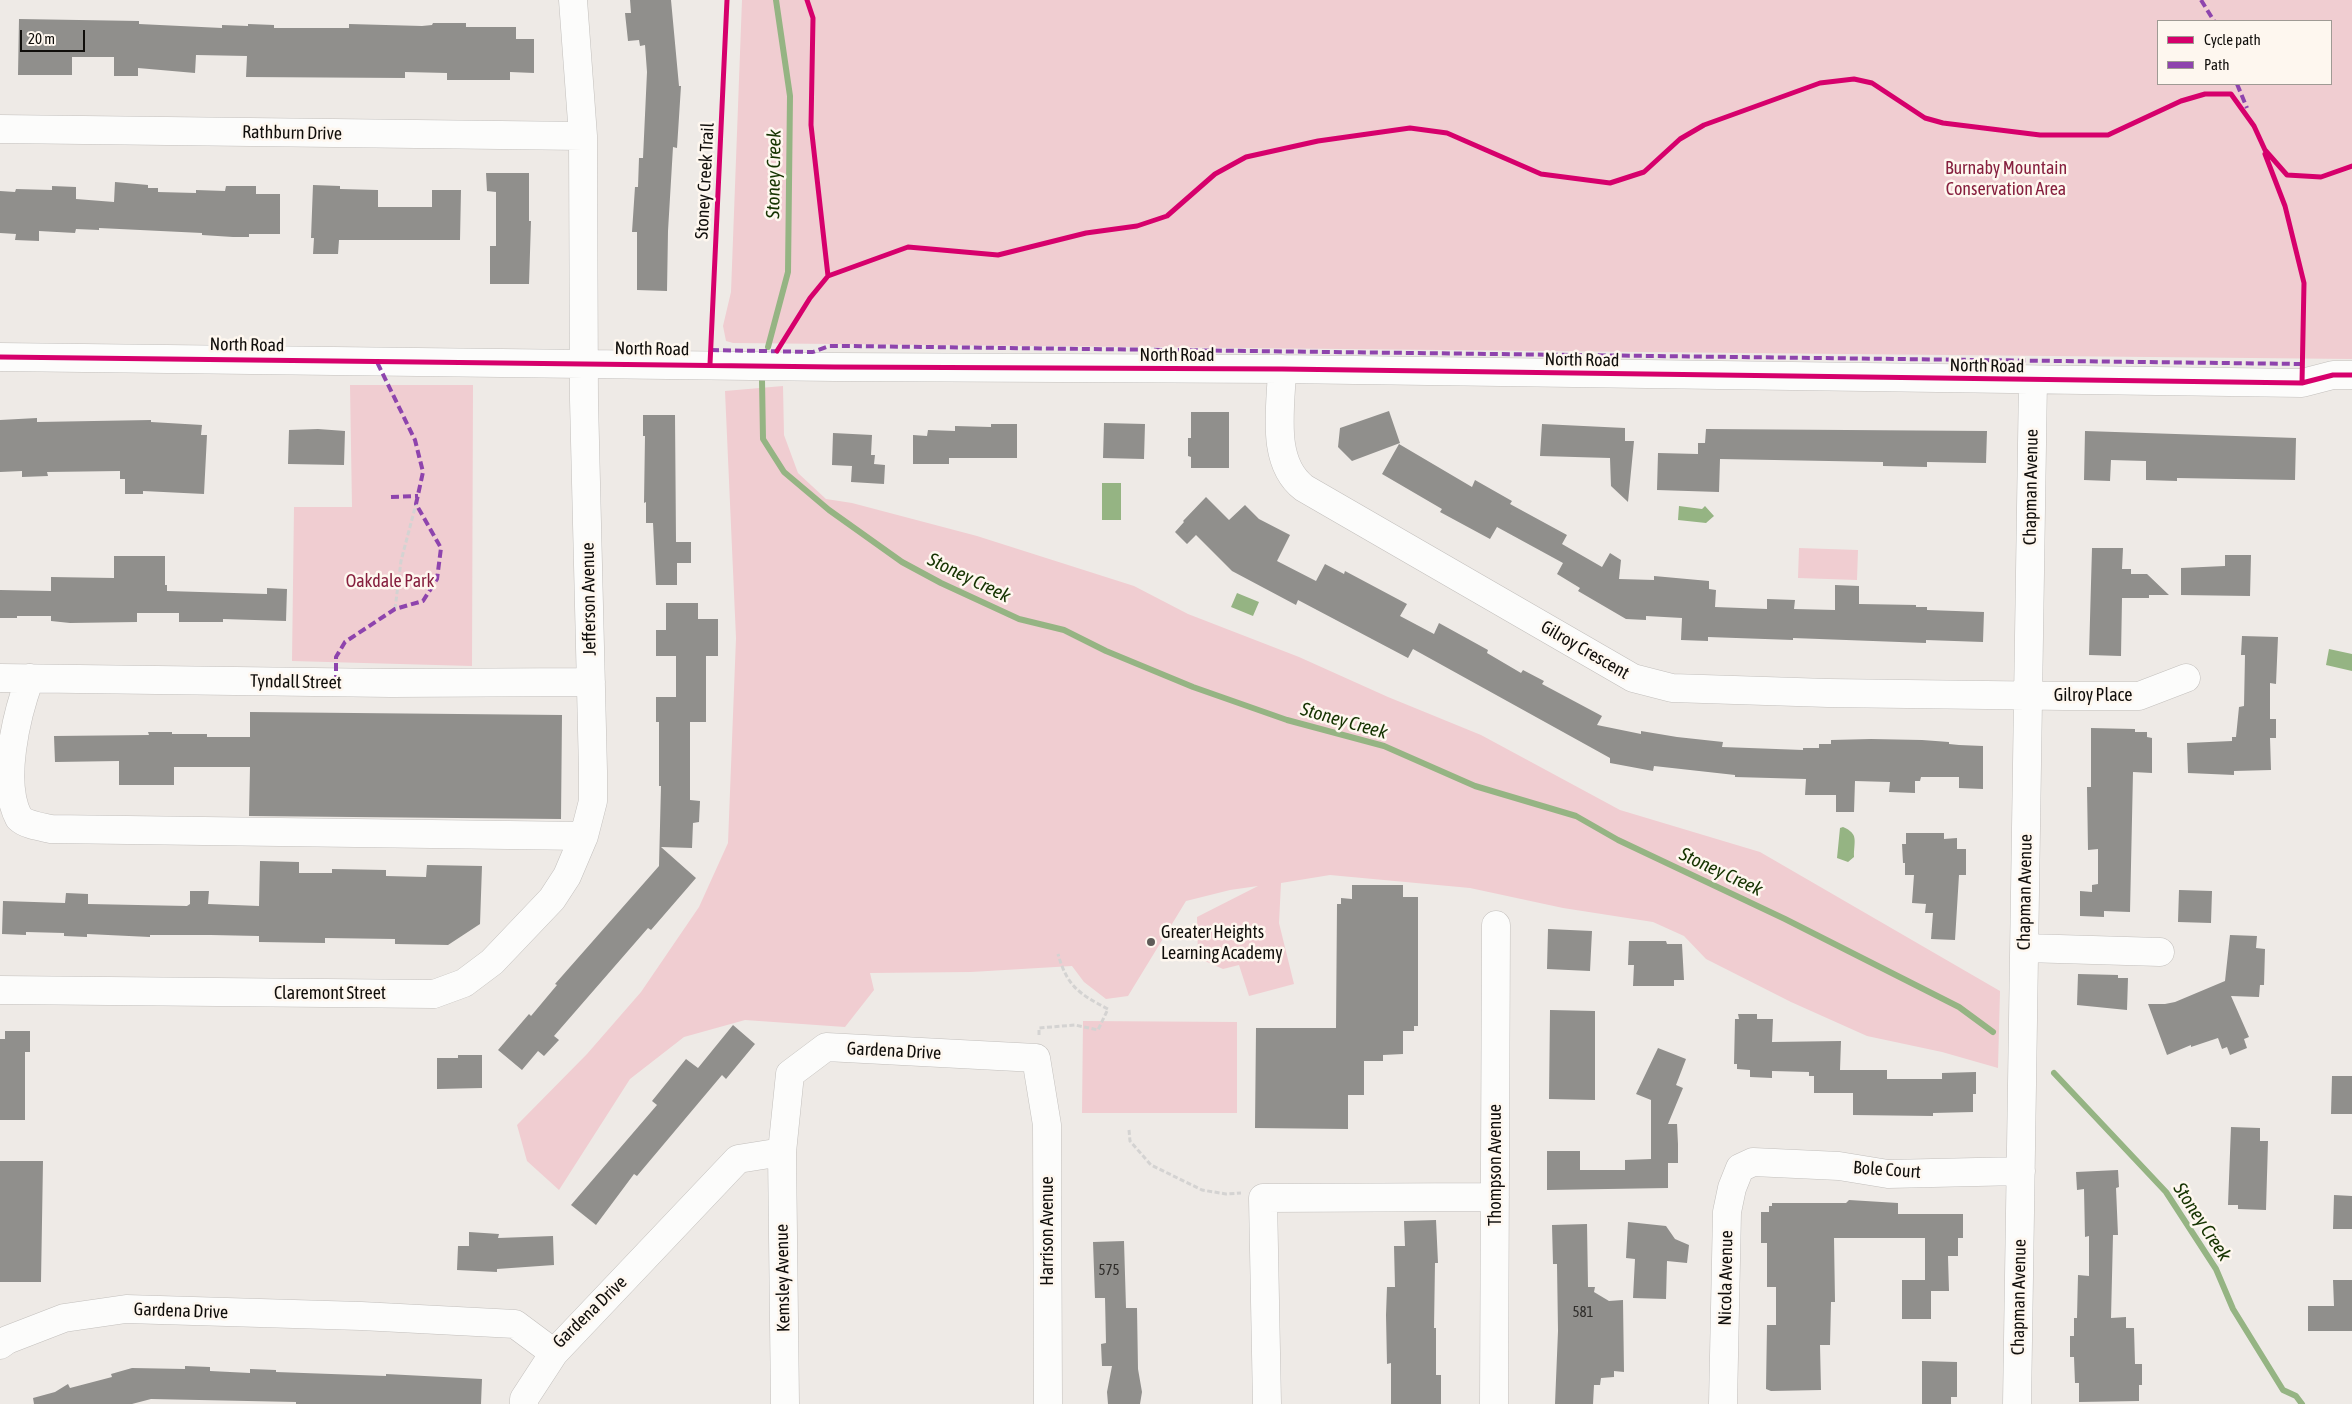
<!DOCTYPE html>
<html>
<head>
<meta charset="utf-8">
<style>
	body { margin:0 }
	#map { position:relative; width:2352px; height:1404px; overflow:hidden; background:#eeeae6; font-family:"Asap Condensed",sans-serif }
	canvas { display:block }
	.legend { position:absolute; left:2157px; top:20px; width:175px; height:65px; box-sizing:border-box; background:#fef7ef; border:1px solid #9f9a94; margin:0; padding:6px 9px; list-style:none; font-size:15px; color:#100e0b }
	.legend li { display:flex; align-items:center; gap:10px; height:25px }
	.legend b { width:25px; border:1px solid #9f9a94 }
	.scale { position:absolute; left:20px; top:30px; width:65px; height:22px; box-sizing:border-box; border:2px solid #100e0b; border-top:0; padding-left:6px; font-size:15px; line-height:18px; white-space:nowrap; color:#100e0b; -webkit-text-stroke:4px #fef7ef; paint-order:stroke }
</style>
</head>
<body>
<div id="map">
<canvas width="2352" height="1404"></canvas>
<ul class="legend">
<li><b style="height:6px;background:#d6006c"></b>Cycle path</li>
<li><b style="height:6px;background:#8e44ad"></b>Path</li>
</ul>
<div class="scale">20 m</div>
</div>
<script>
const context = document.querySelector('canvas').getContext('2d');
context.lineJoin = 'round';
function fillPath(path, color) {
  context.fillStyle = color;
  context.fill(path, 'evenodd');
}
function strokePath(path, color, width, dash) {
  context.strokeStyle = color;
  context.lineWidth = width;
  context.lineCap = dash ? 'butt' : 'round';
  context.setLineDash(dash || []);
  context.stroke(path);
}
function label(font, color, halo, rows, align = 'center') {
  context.font = font + ' "Asap Condensed",sans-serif';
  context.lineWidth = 5;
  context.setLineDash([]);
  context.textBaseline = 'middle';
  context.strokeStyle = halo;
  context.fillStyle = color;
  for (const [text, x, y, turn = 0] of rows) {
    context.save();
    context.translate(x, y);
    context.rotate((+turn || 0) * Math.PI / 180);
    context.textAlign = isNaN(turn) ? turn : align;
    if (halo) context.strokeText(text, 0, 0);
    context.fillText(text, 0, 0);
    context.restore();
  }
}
fillPath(new Path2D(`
	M742,0H2352V359L733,343L726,341L723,326L731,292ZM2158,21H2331V84H2158Z
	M350,385H473L472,666L292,661L294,507H352Z
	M783,386L784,435L798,473L826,499L852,503L977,536L1134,586L1188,614L1299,657L1388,697L1481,735L1620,810L1760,852L2000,991L1998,1068L1942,1052L1867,1036L1791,1002L1706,959L1684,936L1653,922L1563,908L1470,888L1330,875L1281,883L1279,923L1294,984L1249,996L1239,965L1223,969L1198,958L1197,917L1258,886L1230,890L1186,901L1128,996L1106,999L1084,982L1072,966L971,972L870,973L874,990L845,1027L745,1020L684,1037L630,1079L559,1190L527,1161L517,1125L587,1054L641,992L699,907L728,843L736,638L725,391Z
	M1799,548L1858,550L1857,580L1798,578Z
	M1083,1021L1237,1022V1113H1082Z`), '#f0cdd1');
fillPath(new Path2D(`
	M1102,483H1121V520H1102Z
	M1679,506L1702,509L1705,506L1714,516L1706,523L1678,520Z
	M1237,593L1259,602L1253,616L1231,607Z
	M2329,649L2352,654V671L2326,665Z
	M1843,827C1859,834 1854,840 1854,857L1848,862L1837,858L1840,828Z`), '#95b483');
strokePath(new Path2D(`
	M768,347L788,272L790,96L776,0
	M762,380L763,439L784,472L829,510L902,562L941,583L1019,619L1064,630L1106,651L1193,687L1287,720L1384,746L1475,786L1576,816L1618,840L1785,919L1959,1007L1993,1032
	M2054,1073L2166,1192L2216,1269L2233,1309L2283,1390L2296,1396L2302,1404`), '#95b483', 6);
fillPath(new Path2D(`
	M630,0H671L679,86H681L677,148L673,147L668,231L667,291L637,290V232H632L635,187H638L639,158H643L647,72L645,45L640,46L639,40L628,41L625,13H631Z
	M19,19L139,21V24L222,28V25L248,26V24L274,25V28H349V24L422,26L432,25L433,23H466V27H516V39H534V73L510,72V80H447V73L405,72V78L246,77L247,56L196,55L195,73L138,68V76H114V57H72V75H18Z
	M486,173H529V221H531L529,284H490V246H496V192L487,191Z
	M115,182L148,185V188H158V192L196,193V190L225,191L226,186H256V194H280V234H249V237H233L202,235V233L99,228V230L76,229L75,233L39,231V241L15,240L16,234L0,233V191L15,192L16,189L52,190V186L76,187V199L114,202Z
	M313,185L340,186V189L378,190V207H432V190H461L460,240H339L338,254H313L314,238H311Z
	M1389,411L1400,443L1352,461L1338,447L1340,428Z
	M1191,412H1229V468H1191V457L1188,456V438H1191Z
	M643,415H675L676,542H691V563H677V585H656L653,523H646V502L644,503L645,436H643Z
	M37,418V422L151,420V422L202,425L201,435H207L204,494L143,491V494H125V479H120V471L47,472L48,476L22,477V471L0,472V420Z
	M1104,423L1145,424L1144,459L1103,458Z
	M991,424H1017V458H949V464H913V435L927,436L928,430L955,431V426L991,427Z
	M1542,424L1625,428V441H1634L1628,502L1611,486L1610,458L1540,456Z
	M318,429L345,431L344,465L288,464L289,430Z
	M1706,429L1987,431L1986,463L1927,462V467L1883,466V462L1720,459L1719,492L1657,490L1658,453L1698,454V443H1705Z
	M2085,431L2296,438L2295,480L2177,478V481L2146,480V461L2111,460L2110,481L2084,480Z
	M833,433L872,435L871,455H875L874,464L885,465L884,484L851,482L852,466L832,465Z
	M1399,444L1472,487L1475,480L1512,501L1510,504L1567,535L1562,544L1602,567L1610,553L1621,560L1619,579L1654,580V576L1709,581V589L1716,590L1715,607L1767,609V599L1795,600L1794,609L1835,610V585L1859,586V604L1916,605V607H1927V610L1984,612L1983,642L1926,640V643L1793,638V640L1708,637V641L1681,640L1682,618L1646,616V620L1626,619L1578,591L1580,588L1557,574L1563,563L1497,527L1490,539L1440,512L1442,509L1382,474Z
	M1206,497L1229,520L1245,505L1259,519L1290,535L1277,561L1316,581L1325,564L1344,574L1345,571L1407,604L1400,616L1434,634L1439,623L1488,650L1487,653L1521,673L1523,670L1544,681L1542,684L1602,716L1597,725L1641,734V731L1677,737L1723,742L1722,747L1803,750V748H1819V744H1831V740L1871,739L1922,740L1949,742V744L1959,745L1983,746V789L1959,788V777H1921L1920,781H1915V793L1889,792L1890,782L1855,781L1854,812H1836V795H1805L1806,779L1735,777V775L1654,766L1653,771L1610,763V758L1413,649L1408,658L1298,600L1296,605L1232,571L1196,535L1187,544L1175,532L1184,522L1183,521Z
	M2092,548H2123L2122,569H2131V574H2147L2169,595H2149V598H2122L2121,656L2089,655Z
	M2225,555H2251L2250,596L2181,595V568L2225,566Z
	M114,556H165V585H167V591L267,594V588L287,589L286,621L223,619V622H179V613H137V622L70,623L51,621V616H17V618H0V590L51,591V577L114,578Z
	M666,603H698V619H718V656H706V722H690V800L700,801L699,822L693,823L692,848L661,847L696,878L651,930L648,928L554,1036L559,1040L544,1056L538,1051L522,1070L498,1050L529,1014L531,1016L557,985L555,984L659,866L661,786H659V722H656V697H676V656H656V630H666Z
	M2242,636L2278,637L2276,684L2270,683V719H2276V738H2270L2271,770L2234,771V775L2188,773L2187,743L2232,741V737H2236L2239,707L2244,706L2245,655H2241Z
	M250,712L562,715L561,819L249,816L250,767H174V785H119V761L55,762L54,736L149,735L148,732H172V734H207V737H250Z
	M2091,728L2135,729V732H2147V737L2152,738V773L2133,772L2130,912L2104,911V917L2080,916V891L2092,892V885L2098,884V849L2088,850L2087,787H2091Z
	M1906,833H1944V839L1957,838V849H1966V875H1959L1955,940L1931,939L1933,913H1925L1926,904L1912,903L1914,875H1905V863H1903L1902,844H1906Z
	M260,861L299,862V873H332V869L386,870V876L426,877L427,865L482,866L480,924L448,945L395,944V939L325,938V943L259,942V936L211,935H150V937L87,934V937L64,936V933L26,932V935L2,934L3,901L65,903L66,893L88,894V904L187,906L190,904V891H209L208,904L259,906Z
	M1352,885H1403V897H1418V1026H1414V1031H1403V1054L1383,1055V1061H1364V1095H1348V1129L1255,1128L1256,1028H1336L1337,904H1341V898L1352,899Z
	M2179,890L2212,891L2211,923L2178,922Z
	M1548,929L1592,931L1590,971L1547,969Z
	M2230,935L2257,936L2256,948L2265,949L2264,985H2260L2259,997L2231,996L2249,1037L2244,1039L2247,1048L2230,1055L2227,1047L2222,1049L2218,1038L2191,1047V1045L2167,1055L2148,1004H2165L2175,1002L2225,981Z
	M1629,941H1666L1667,944H1682L1684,980H1674V986H1633L1634,965H1628Z
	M2078,974L2118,975V978H2128L2127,1010L2077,1005Z
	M1550,1010L1595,1011V1100L1549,1099Z
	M1738,1014H1757V1019H1773L1772,1042L1841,1041L1840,1070H1887V1079H1942V1073L1976,1072V1094H1973V1112L1933,1113V1116L1853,1115V1093H1814V1076H1809V1072L1772,1071V1078L1750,1077V1070L1737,1069V1064H1734L1735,1019H1739Z
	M733,1025L755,1044L726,1079L722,1075L637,1176L634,1174L596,1225L571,1205L657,1105L652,1101L686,1059L698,1068Z
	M5,1031H30V1052H25V1120H0V1039H5Z
	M1658,1048L1686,1059L1676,1085L1683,1088L1668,1124H1677L1678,1144V1163H1668V1188L1547,1190V1151H1580V1170H1625V1160L1651,1159V1100L1636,1094Z
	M458,1055H482V1088L437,1089V1058H458Z
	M2332,1076H2352V1114H2331Z
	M2231,1127L2260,1128V1141H2268L2266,1210L2238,1209V1205H2228Z
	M0,1161H43L41,1282H0Z
	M2118,1170L2119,1187L2116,1188L2118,1235H2113L2111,1318L2126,1317V1328H2134L2135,1364H2142V1385H2139V1401L2079,1402V1383H2075L2074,1357H2070V1336H2074V1318H2077L2078,1275L2089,1276V1236L2085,1237L2084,1189L2077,1190L2076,1172Z
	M2334,1195L2352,1196V1229H2333Z
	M1849,1200L1898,1203V1214H1963V1238H1958V1256H1948L1949,1291H1931V1319H1902V1280H1925V1238H1834L1835,1302H1831L1830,1345H1820L1821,1390L1771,1391L1766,1389L1767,1325H1776V1287H1767V1243H1761V1212H1769V1206H1772V1203H1846Z
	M1436,1220L1438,1263H1435L1434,1328H1436V1375H1441V1404H1391V1363L1387,1364L1386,1315L1387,1287H1395L1394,1246H1405L1404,1221Z
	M1628,1222L1666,1226L1675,1239L1689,1245L1687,1263L1667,1261L1666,1299L1633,1298L1635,1259L1626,1258Z
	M1587,1224L1588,1287H1595L1594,1292L1609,1301L1623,1300L1624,1372L1614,1371V1377L1601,1378L1600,1385H1594L1593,1404H1555L1558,1331L1557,1264H1553L1552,1225Z
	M469,1232L499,1234L498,1238L553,1236L554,1265L497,1269V1272L457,1270L458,1246H469Z
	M1124,1241L1126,1308H1137L1138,1369L1142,1392L1140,1404H1108L1107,1392L1112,1366H1102L1101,1344L1106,1343L1105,1298H1095L1093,1242Z
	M2333,1280H2352V1331H2308V1306H2334Z
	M1922,1361L1957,1362V1397H1951V1404H1922Z
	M185,1366L210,1367V1371L250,1373V1369L276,1370V1372L386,1376V1374L482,1379L481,1404H296V1402L151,1399L132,1404H34L33,1398L55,1392L68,1384L70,1388L112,1377L111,1374L132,1368L185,1369Z`), '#908f8c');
const minor = new Path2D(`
	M0,129L583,136
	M0,357L835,367L1282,369L2302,383L2333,375H2352
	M1282,369C1281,408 1270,462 1304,488L1633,678L1672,688L1828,693L2065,696H2139L2186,678
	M0,678L391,683L591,682
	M30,678C16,716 0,783 19,818C26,825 42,827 51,829L584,836
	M2025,948L2160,952
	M0,990L434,994L464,983L492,962L552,899L567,876L584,836L593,801V771L584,400L583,136L573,0
	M782,1152L785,1404
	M0,1345L7,1340L64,1318L126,1309L361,1316L515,1324L554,1353L738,1159L782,1152L790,1074L826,1047L1036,1058L1047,1125L1048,1404
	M524,1404V1399L554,1353
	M1267,1404L1263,1198L1495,1197
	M1494,1404L1496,925
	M1723,1404L1727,1212L1732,1188L1740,1168L1753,1162L1839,1166L1888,1174L2021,1171
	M2017,1404L2033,380`);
strokePath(minor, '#c2bfbc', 29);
strokePath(new Path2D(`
	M395,609L401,561L416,504
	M1039,1035V1028L1075,1025L1098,1030L1108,1009C1079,994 1067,986 1058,954
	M1129,1130L1130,1141L1151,1165L1202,1190L1226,1194L1241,1193`), '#d4d3d2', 3, [5, 2.5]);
strokePath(minor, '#fcfcfb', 28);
strokePath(new Path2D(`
	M2201,0L2214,21
	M2237,84L2247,108
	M711,350L813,352L829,346H845L2303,364
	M391,497L418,496
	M336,683V657L345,642L395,609L423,601L437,579L441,548L416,504L423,472L415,440L376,360`), '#8e44ad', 4, [8, 4]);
strokePath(new Path2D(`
	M807,0L813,18L811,125L828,276
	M2265,154L2285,206L2304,283L2302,383
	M777,351L810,298L828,276L908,247L998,255L1086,233L1137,226L1167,216L1215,174L1246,157L1318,141L1410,128L1447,133L1541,174L1610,183L1644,172L1680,139L1704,125L1820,83L1854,79L1872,83L1925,118L1943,123L2040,135H2108L2181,101L2205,94H2231L2254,126L2265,150L2287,175L2321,177L2352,166
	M0,357L835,367L1282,369L2302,383L2333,375H2352
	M710,364L727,0`), '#d6006c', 5);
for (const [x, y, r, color] of [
	[1151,942,5,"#5e5b58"]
]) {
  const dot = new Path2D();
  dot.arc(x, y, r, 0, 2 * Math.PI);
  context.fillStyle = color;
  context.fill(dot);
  strokePath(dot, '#fef7ef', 2);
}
label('15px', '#302e2b', null, [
	["575",1109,1270],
	["581",1583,1312]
]);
label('18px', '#100e0b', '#fef7ef', [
	["Rathburn Drive",292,133,1],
	["Stoney Creek Trail",705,181,-87],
	["North Road",247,345,1],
	["North Road",652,349,1],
	["North Road",1177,355],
	["North Road",1582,360,1],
	["North Road",1987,366,1],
	["Chapman Avenue",2031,487,-89],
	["Jefferson Avenue",589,599,-91],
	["Gilroy Crescent",1585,650,30],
	["Tyndall Street",296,682,1],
	["Gilroy Place",2093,695],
	["Chapman Avenue",2025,892,-89],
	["Claremont Street",330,993],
	["Gardena Drive",894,1051,3],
	["Thompson Avenue",1495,1165,-90],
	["Bole Court",1887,1170,4],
	["Harrison Avenue",1047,1231,-90],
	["Kemsley Avenue",783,1278,-91],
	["Nicola Avenue",1726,1278,-89],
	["Chapman Avenue",2019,1297,-89],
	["Gardena Drive",181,1311,2],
	["Gardena Drive",590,1312,-44]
]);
label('18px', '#861f3e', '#fef7ef', [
	["Burnaby Mountain",2006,168],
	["Conservation Area",2006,189],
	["Oakdale Park",390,581]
]);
label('18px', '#100e0b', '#fef7ef', [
	["Greater Heights",1161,932],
	["Learning Academy",1161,953]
], 'left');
label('italic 19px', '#153301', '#fef7ef', [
	["Stoney Creek",774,174,-89],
	["Stoney Creek",969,578,26],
	["Stoney Creek",1344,721,16],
	["Stoney Creek",1721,872,25],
	["Stoney Creek",2202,1222,57]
]);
</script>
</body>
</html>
